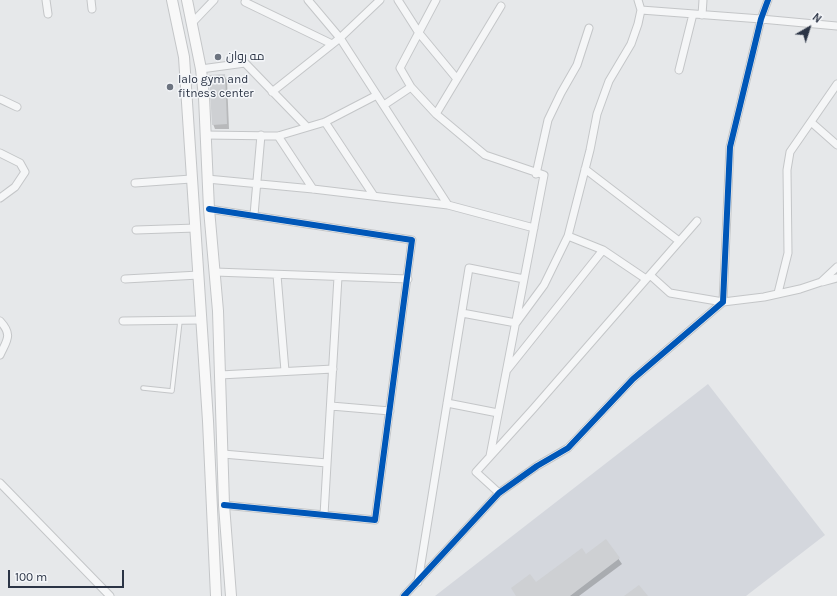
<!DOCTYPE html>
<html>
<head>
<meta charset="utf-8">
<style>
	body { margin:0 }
	#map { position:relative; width:837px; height:596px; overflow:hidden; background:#e6e8ea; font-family:Karla,sans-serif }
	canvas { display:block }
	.north { position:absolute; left:789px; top:8px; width:40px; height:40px; -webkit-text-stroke:3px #f4f6f9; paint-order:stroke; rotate:39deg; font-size:11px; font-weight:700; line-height:16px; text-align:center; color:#2b3445 }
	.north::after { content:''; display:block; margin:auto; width:14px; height:18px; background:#2b3445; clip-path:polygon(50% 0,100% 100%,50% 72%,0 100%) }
	.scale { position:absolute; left:8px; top:570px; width:116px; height:18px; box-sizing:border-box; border:2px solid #2b3445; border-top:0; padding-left:5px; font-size:12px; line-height:14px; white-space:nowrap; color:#2b3445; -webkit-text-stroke:3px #f4f6f9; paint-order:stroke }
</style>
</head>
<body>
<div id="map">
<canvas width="837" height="596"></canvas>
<div class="north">N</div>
<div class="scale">100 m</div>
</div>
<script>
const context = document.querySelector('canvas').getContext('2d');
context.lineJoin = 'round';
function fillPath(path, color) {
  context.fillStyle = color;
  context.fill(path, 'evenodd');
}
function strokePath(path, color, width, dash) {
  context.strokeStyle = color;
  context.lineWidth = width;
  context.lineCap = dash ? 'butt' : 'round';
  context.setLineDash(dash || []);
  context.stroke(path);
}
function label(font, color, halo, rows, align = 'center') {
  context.font = font + ' Karla,Cairo,sans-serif';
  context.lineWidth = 3;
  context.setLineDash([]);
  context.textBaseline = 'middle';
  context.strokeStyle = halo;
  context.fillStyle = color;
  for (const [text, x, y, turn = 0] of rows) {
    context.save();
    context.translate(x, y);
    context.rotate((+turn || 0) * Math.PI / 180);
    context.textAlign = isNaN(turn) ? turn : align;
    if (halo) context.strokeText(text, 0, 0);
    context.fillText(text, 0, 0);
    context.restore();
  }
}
fillPath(new Path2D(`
	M708,384L825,535L746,596H435Z`), '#d4d7dd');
fillPath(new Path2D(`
	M224,75L227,80L229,129H215L213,124Z
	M606,541L622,564L579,596H517L536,583L586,555Z`), '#0003');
fillPath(new Path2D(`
	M225,74L227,124L212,125L209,75Z
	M606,539L620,558L570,596H516L511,588L530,574L536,582L582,548L586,554Z
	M639,585L648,596H624Z`), '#ced0d3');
const service = new Path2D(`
	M143,388L172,391L180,321`);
const minor = new Path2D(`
	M46,0L48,14
	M91,0L92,9
	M308,0L340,38L448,205
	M398,0L419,33L457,79
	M436,0L400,68L411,87L436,114L485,155L544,175L490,456
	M245,2L332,44
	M641,10L761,19L837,26
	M702,15L703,0
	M192,23L214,0
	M201,69L245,63L307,127
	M679,70L693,14
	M272,92L340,38L380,0
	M0,99L17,107
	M384,105L411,87
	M436,114L501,6
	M325,122L374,196
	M811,122L837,145
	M205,135L278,136L325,122L377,95
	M278,136L313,189
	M0,153L20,163L25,172L15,187L0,198
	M585,169L679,241
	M536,174L548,120L561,93L577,65L589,28
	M207,179L313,189L448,205L534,228
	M135,183L191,179
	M209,209L412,240L375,520L224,505
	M254,215L261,135
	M136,230L196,228
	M568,236L603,250L646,279
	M215,272L408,279
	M277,275L285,371
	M650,275L670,293L723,302L764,297L800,289L821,282L837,267
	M125,279L199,275
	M822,282L837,278
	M778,293L788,253L787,170L790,152L837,84
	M462,313L516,323L544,285L568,236L590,150L597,114L609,81L631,44L638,24L641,10L638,0
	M0,321C13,335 7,340 0,355
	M123,321L202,320
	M507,370L603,250
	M220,375L333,369
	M447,403L498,413
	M331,406L390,411
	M223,454L327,463
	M0,483L110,596
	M499,493L476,472L533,409L697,221
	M324,515L338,277
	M418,582L469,268L524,279
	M404,596L499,493L537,466L568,448L633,379L723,302L730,147L761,19L768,0`);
const secondary = new Path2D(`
	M172,0L184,57L208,421L216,596
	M187,0L201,69L204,97L209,209L218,311L224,505L231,596`);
strokePath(service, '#c4c6c8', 5.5);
strokePath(minor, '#c4c6c8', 9);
strokePath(secondary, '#c4c6c8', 12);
strokePath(service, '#f5f6f7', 3.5);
strokePath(minor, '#f5f6f7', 7);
strokePath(secondary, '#f8f8f8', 10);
strokePath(new Path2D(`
	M209,209L412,240L375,520L224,505
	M404,596L499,493L537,466L568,448L633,379L723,302L730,147L761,19L768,0`), '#0057b8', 6);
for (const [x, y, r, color] of [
	[218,57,4,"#6c737f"],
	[170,87,4,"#6c737f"]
]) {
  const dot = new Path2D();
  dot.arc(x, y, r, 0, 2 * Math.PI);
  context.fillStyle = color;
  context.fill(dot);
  strokePath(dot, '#f4f6f9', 1.5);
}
label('12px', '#2b3445', '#f4f6f9', [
	["مه روان",226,57],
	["lalo gym and",178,80],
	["fitness center",178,94]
], 'left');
</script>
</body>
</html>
